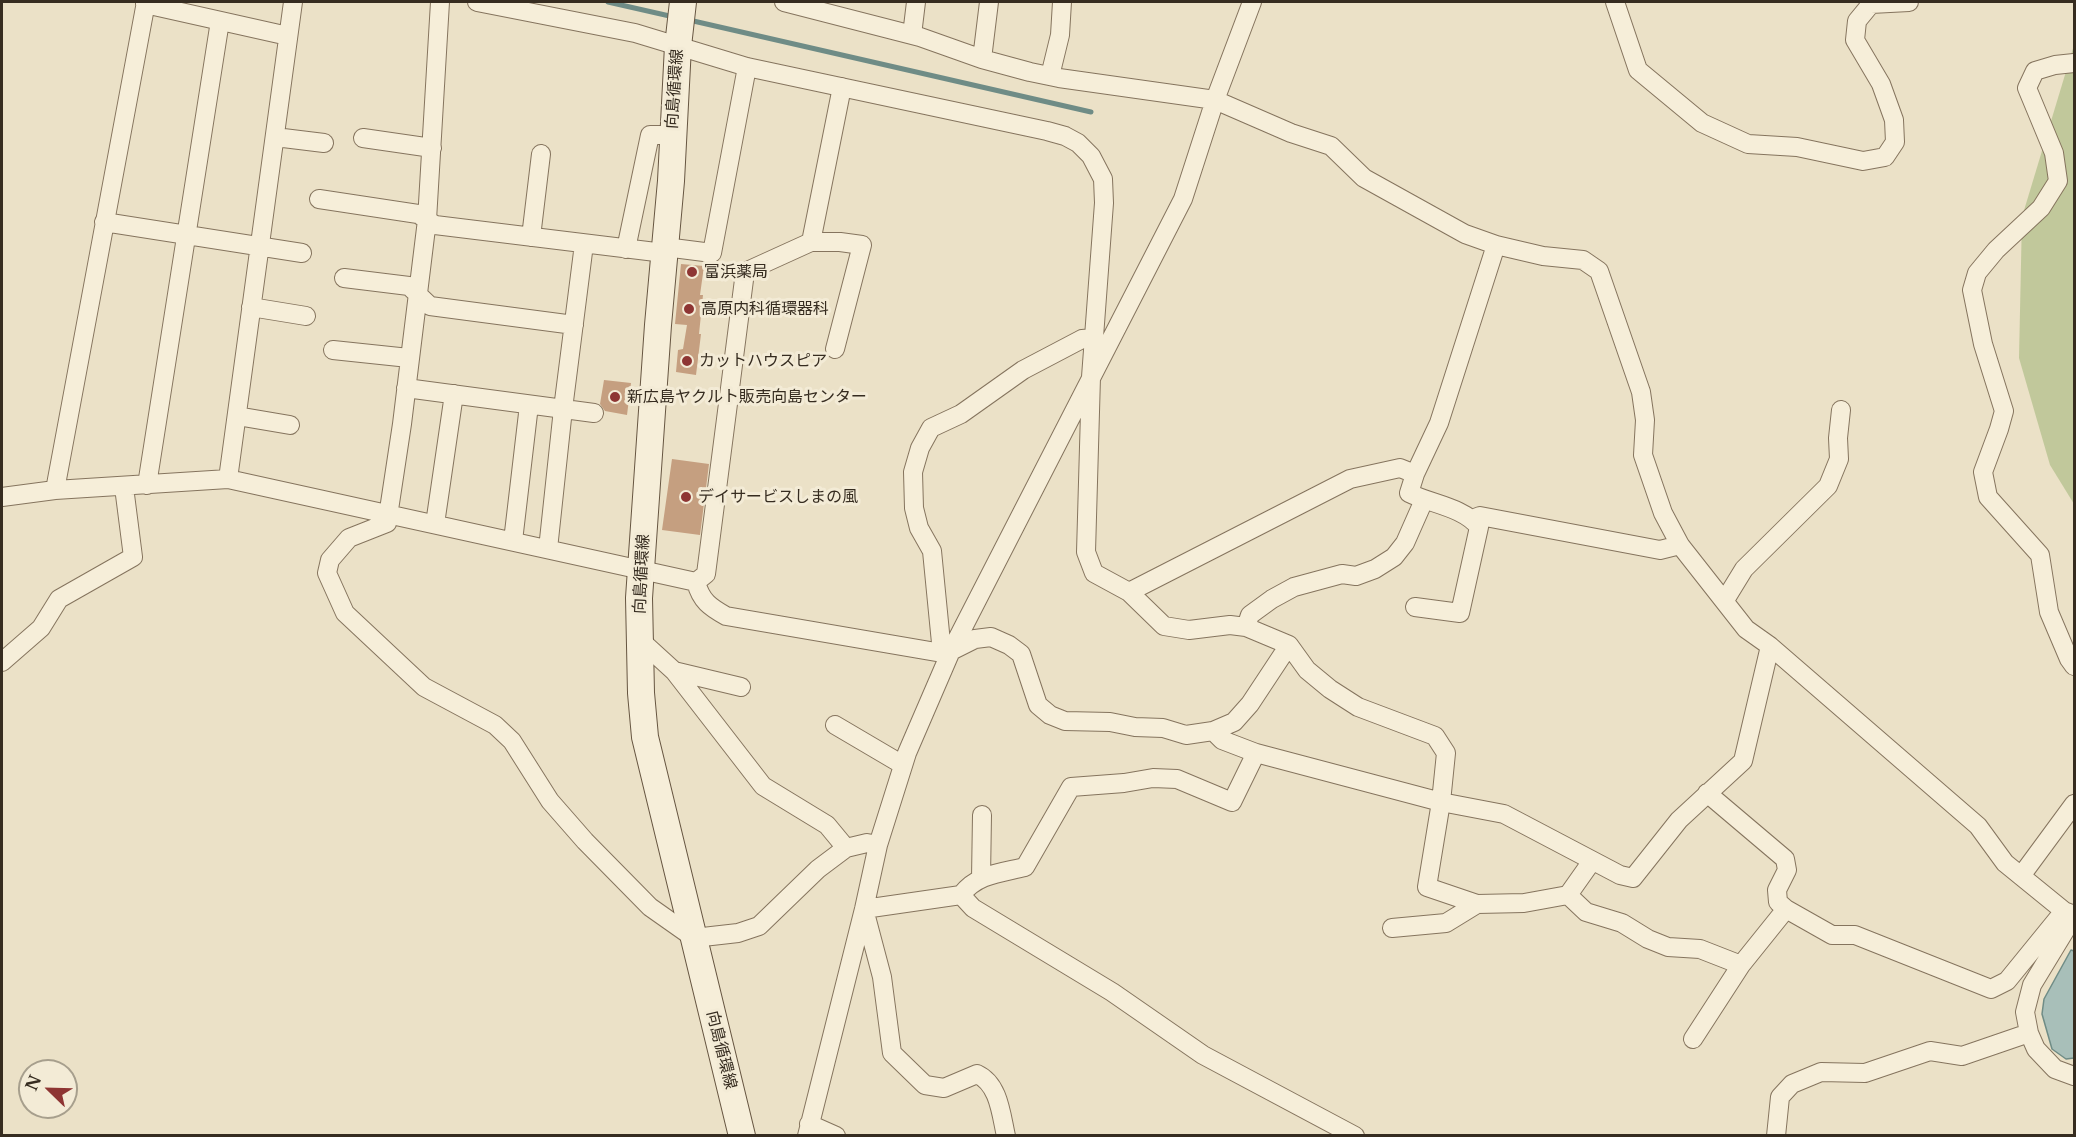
<!DOCTYPE html>
<html>
<head>
<meta charset="utf-8">
<style>
	body { margin:0 }
	#map { position:relative; width:2076px; height:1137px; overflow:hidden; background:#ebe1c7; font-family:"Libre Baskerville",serif }
	canvas { display:block }
	.frame { position:absolute; inset:0; border:3px solid #362c20; pointer-events:none }
	.north { position:absolute; left:18px; top:1059px; width:60px; height:60px; box-sizing:border-box; background:#f3ebd6; border:2px solid #a79f8d; border-radius:50%; rotate:293deg; font-size:16px; font-weight:700; line-height:24px; text-align:center; color:#362c20 }
	.north::after { content:''; display:block; margin:auto; width:21px; height:27px; background:#8e3533; clip-path:polygon(50% 0,100% 100%,50% 72%,0 100%) }
</style>
</head>
<body>
<div id="map">
<canvas width="2076" height="1137"></canvas>
<div class="frame"></div>
<div class="north">N</div>
</div>
<script>
const context = document.querySelector('canvas').getContext('2d');
context.lineJoin = 'round';
function fillPath(path, color) {
  context.fillStyle = color;
  context.fill(path, 'evenodd');
}
function strokePath(path, color, width, dash) {
  context.strokeStyle = color;
  context.lineWidth = width;
  context.lineCap = dash ? 'butt' : 'round';
  context.setLineDash(dash || []);
  context.stroke(path);
}
function label(font, color, halo, rows, align = 'center') {
  context.font = font + ' "Libre Baskerville","Noto Sans JP",serif';
  context.lineWidth = 6;
  context.setLineDash([]);
  context.textBaseline = 'middle';
  context.strokeStyle = halo;
  context.fillStyle = color;
  for (const [text, x, y, turn = 0] of rows) {
    context.save();
    context.translate(x, y);
    context.rotate((+turn || 0) * Math.PI / 180);
    context.textAlign = isNaN(turn) ? turn : align;
    if (halo) context.strokeText(text, 0, 0);
    context.fillText(text, 0, 0);
    context.restore();
  }
}
fillPath(new Path2D(`
	M2074,45V504L2050,465L2019,358L2022,217Z`), '#c1c89b');
const water = new Path2D(`
	M2071,950L2074,951V1058L2066,1059L2052,1049L2042,1014L2044,999Z`);
fillPath(water, '#a8bfb9');
strokePath(water, '#6f8c86', 1.5);
strokePath(new Path2D(`
	M608,2L674,17
	M689,20L1091,112`), '#6f8c86', 5);
fillPath(new Path2D(`
	M681,264L704,266L700,295H703L699,334H701L696,375L676,372L678,350L683,349L687,325L675,324Z
	M604,380L631,383L627,415L605,411L600,404Z
	M672,459L709,464L700,535L662,530Z`), '#c59f80');
const minor = new Path2D(`
	M440,2L427,220L402,424L387,523L349,538L330,560L327,573L345,613L424,687L495,725L512,741L550,801L585,841L650,907L694,938L738,933L759,926L818,869L846,848L867,843L878,845
	M477,2L635,33L747,67L1047,131L1065,136L1078,143L1091,156L1103,179L1104,203L1091,377L1086,552L1094,573L1129,592L1164,626L1189,630L1230,625L1246,627L1289,645L1307,670L1330,689L1358,707L1435,736L1446,753L1441,802L1427,887L1477,904L1524,903L1568,895L1592,861
	M784,2L920,37L982,59L1030,72L1059,78L1215,100L1291,133L1331,146L1364,178L1465,234L1496,245L1543,256L1583,260L1599,271L1641,392L1645,420L1643,455L1663,513L1680,545L1746,629L1770,646L1978,826L2005,863L2064,911L2074,915
	M1615,2L1638,70L1702,123L1748,144L1797,147L1863,161L1885,157L1895,142L1894,120L1881,84L1855,40L1857,21L1871,4L1909,2
	M145,4L288,36
	M912,35L916,2
	M982,59L989,2
	M2074,63L2055,65L2035,71L2027,88L2054,153L2058,181L2041,208L1996,250L1977,273L1972,290L1983,344L2004,411L1999,429L1983,472L1988,497L2040,555L2049,612L2069,659L2074,666
	M1050,76L1060,35L1062,2
	M275,137L324,143
	M363,138L432,148
	M319,199L418,214L435,225L664,253
	M104,222L302,253
	M531,237L541,154
	M811,242L842,87
	M665,247L712,253L747,67
	M626,249L650,135H672
	M344,278L409,286L430,306L574,325
	M251,307L306,316
	M333,350L409,358
	M406,388L594,413
	M237,416L290,425
	M228,479L293,2
	M147,485L220,21
	M55,490L146,2
	M2,497L55,490L228,479L696,582C701,601 710,607 726,616L942,653L951,651L975,639L991,637L1009,645L1021,654L1038,705L1050,715L1065,721L1110,722L1135,727L1163,728L1186,735L1213,731L1234,722L1250,704L1289,645
	M1472,519L1480,516L1660,550L1680,545
	M435,524L454,394
	M513,541L529,405
	M548,549L563,409L584,244
	M696,582L706,574L745,272L811,242H840L862,245L835,349
	M1129,592L1350,479L1400,468L1415,474
	M1725,600L1744,569L1828,486L1839,459L1838,438L1841,410
	M1415,607L1460,613L1479,527C1463,507 1431,504 1409,493L1415,474L1439,423L1496,245
	M1246,627L1250,615L1272,599L1294,587L1342,574L1356,576L1375,569L1394,557L1405,543L1424,500
	M640,640L674,671L763,786L827,825L846,848
	M942,653L932,551L919,528L914,508L913,472L920,448L931,428L961,414L1023,370L1082,339L1094,338
	M2,662L41,628L59,599L133,557L124,487
	M674,671L741,687
	M835,725L903,765
	M1213,731L1222,740L1256,753L1441,802L1504,814L1620,875L1633,878L1679,820L1743,761L1770,646
	M1707,793L1785,859L1787,870L1777,890L1778,902L1786,909L1832,935H1855L1991,989L2007,981L2064,911
	M2021,876L2074,804
	M981,878L982,815
	M961,895L973,908L1112,992L1203,1055L1355,1136
	M1568,895L1586,912L1622,923L1648,939L1668,947L1700,949L1741,965
	M2064,911L2066,929L2032,985L2025,1012L2029,1033L2036,1049L2055,1069L2074,1076
	M1392,928L1446,923L1477,904
	M1693,1039L1741,965L1786,909
	M809,1124L836,1136
	M807,1136L864,909L878,845L907,753L951,651L1183,199L1215,100L1252,2
	M1006,1136C1001,1114 999,1084 977,1074L944,1088L925,1085L892,1053L882,977L864,909L961,895C977,874 1000,873 1025,867L1071,787L1124,783L1153,778L1177,779L1232,802L1256,753
	M1776,1136L1780,1097L1792,1084L1821,1072L1865,1073L1930,1051L1962,1056L2029,1033`);
const secondary = new Path2D(`
	M683,2L678,46L671,181L658,325L639,598L641,693L645,737L742,1136`);
strokePath(minor, '#85745e', 20);
strokePath(secondary, '#665541', 28);
strokePath(minor, '#f6eed9', 18);
strokePath(secondary, '#f6eed9', 26);
for (const [x, y, r, color] of [
	[692,272,6,"#8e3533"],
	[689,309,6,"#8e3533"],
	[687,361,6,"#8e3533"],
	[615,397,6,"#8e3533"],
	[686,497,6,"#8e3533"]
]) {
  const dot = new Path2D();
  dot.arc(x, y, r, 0, 2 * Math.PI);
  context.fillStyle = color;
  context.fill(dot);
  strokePath(dot, '#f3ebd6', 2);
}
label('16px', '#362c20', '#f3ebd6', [
	["向島循環線",675,89,-86],
	["向島循環線",642,574,-87],
	["向島循環線",721,1050,76]
]);
label('16px', '#362c20', '#f3ebd6', [
	["富浜薬局",704,272],
	["高原内科循環器科",701,309],
	["カットハウスピア",699,361],
	["新広島ヤクルト販売向島センター",627,397],
	["デイサービスしまの風",698,497]
], 'left');
</script>
</body>
</html>
